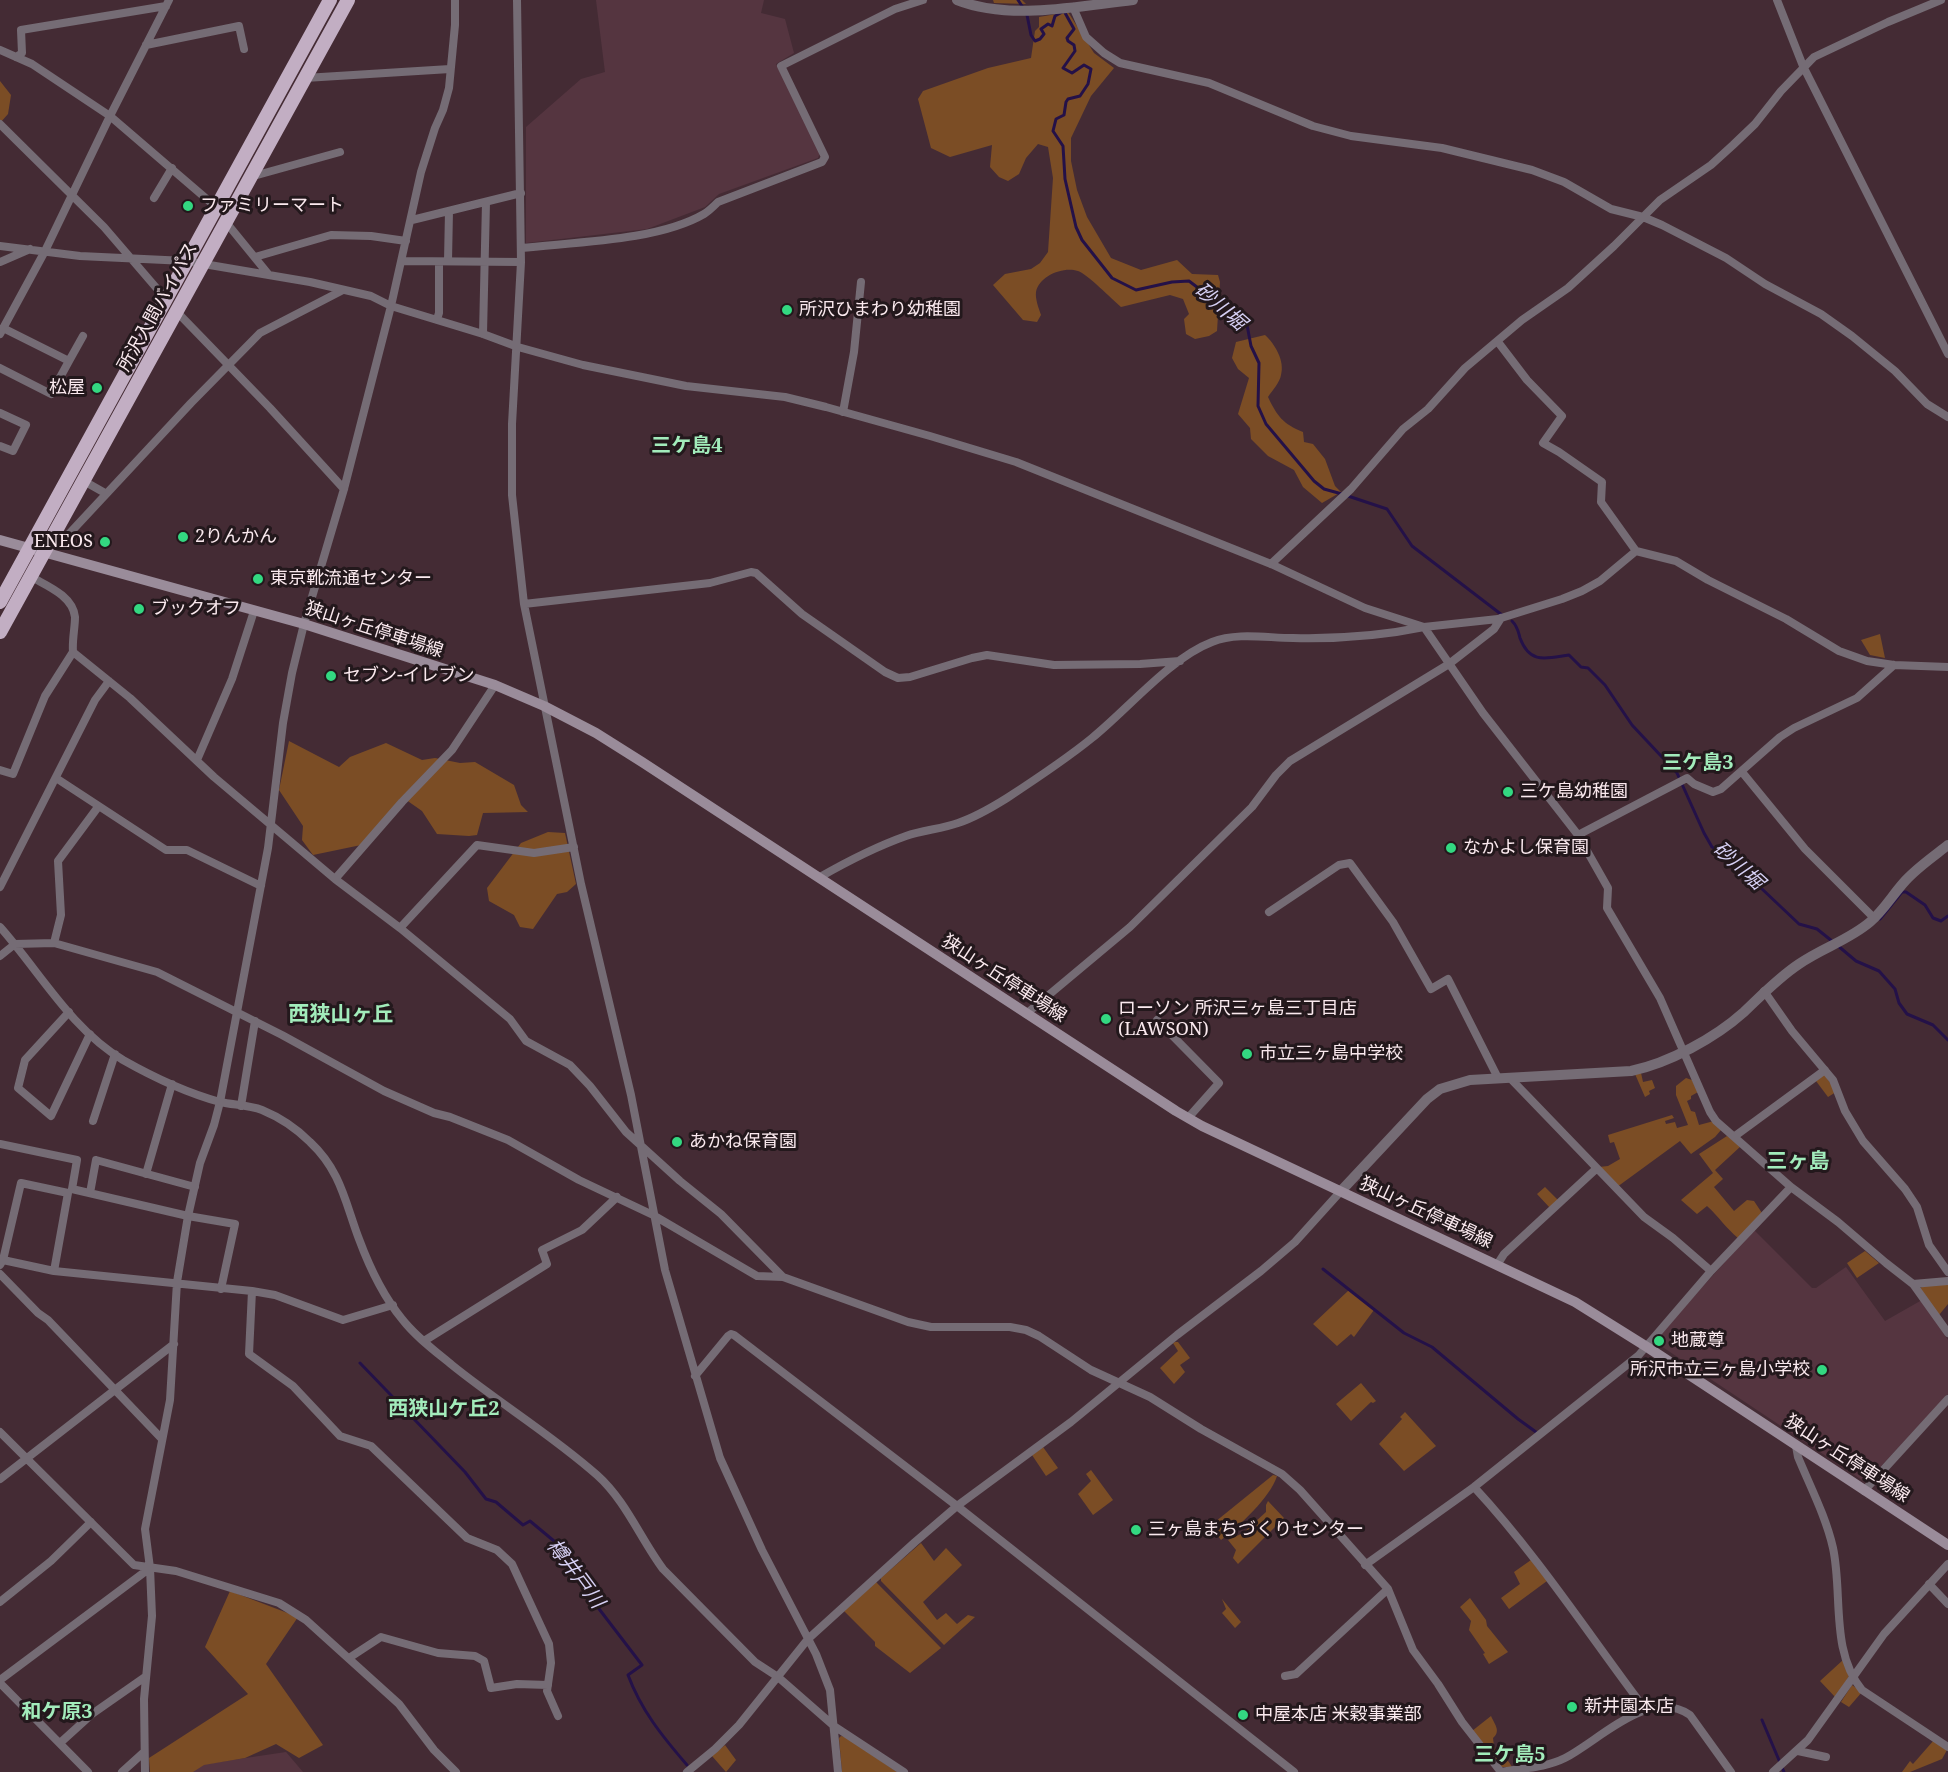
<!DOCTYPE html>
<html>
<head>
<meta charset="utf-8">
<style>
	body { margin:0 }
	canvas { display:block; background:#442b34 }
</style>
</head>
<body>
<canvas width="1948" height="1772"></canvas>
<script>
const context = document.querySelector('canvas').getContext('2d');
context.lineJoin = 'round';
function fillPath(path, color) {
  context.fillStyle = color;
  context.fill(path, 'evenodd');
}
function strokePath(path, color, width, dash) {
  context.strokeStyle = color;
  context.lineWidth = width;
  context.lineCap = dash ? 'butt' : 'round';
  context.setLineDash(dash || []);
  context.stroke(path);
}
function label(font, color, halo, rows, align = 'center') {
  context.font = font + ' "Noto Serif","Noto Sans JP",serif';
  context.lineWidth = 6;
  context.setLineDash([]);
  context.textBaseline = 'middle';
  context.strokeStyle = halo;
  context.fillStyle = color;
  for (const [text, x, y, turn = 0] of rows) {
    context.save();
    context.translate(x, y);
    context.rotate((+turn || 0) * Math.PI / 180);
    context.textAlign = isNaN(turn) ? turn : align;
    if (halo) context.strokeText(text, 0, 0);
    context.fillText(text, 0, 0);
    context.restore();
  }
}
fillPath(new Path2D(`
	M596,0H764L761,13L785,19L794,53L776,64L820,153L818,158L719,194L705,207L647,229L526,243V127L581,79L605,72Z
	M1754,1230L1812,1288H1816L1846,1267L1885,1321L1922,1300L1948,1340V1394L1869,1479L1862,1480L1661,1346L1665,1340L1659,1335Z
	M286,1752L303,1772H188L199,1765Z`), '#553540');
fillPath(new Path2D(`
	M993,0H1022L1026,4L994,3Z
	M1068,12L1094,53L1114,68L1091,96L1071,138V161L1077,190L1087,217L1111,258L1141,270L1177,260L1192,274L1218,275L1220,282L1217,331L1209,336L1195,339L1186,334L1184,319L1189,314L1183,299L1170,295L1121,307C1112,299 1087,274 1078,271C1063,266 1039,276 1036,292C1035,299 1039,309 1041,315L1037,322L1023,320L993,285L1005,274L1031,269L1040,263L1048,252L1053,178L1048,147L1038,144L1026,158L1019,174L1008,181L999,177L990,167L992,145L950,157L931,148L918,99L923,91L988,68L1031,58L1035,31L1039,27V17Z
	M0,81L11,95L8,114L0,123Z
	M1265,335C1275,344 1285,361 1281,375C1280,382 1272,391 1268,397C1277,416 1283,424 1303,432L1304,442L1313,444L1325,459L1335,486L1341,492L1322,503L1303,487L1294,470L1268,456L1251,439L1250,428L1238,414L1249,378L1238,369L1232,358L1236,342Z
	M1880,634L1885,658L1870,655L1861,640Z
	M289,741L339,767L350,757L386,743L422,760L435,758L460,763L475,762L514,785L521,805L528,812L483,813L477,835L469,836L437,834L422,811L402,797L361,845L313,855L302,840L303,826L279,790Z
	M548,832L565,833L576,884L567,892L557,894L533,929L520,927L514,915L489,901L487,888L521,843Z
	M1822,1070L1836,1092L1828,1097L1813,1077Z
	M1641,1073L1643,1082L1652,1080L1655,1088L1649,1091L1650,1094L1645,1097L1635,1074Z
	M1686,1078L1692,1080L1698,1092L1691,1096V1099L1687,1101L1691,1111L1695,1112L1699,1125L1714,1121L1721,1130L1715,1137L1691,1154L1680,1141L1617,1187L1599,1167L1608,1166L1620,1159L1614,1142L1610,1143L1608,1135L1672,1115L1674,1118L1665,1121L1666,1124L1675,1122L1677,1128L1688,1125L1676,1095V1086Z
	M1727,1136L1741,1146L1715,1170L1723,1179L1714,1187L1734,1211L1747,1200L1754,1201L1762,1213L1738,1238C1726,1228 1719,1217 1707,1206L1697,1214L1681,1200L1713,1173L1699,1154Z
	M1545,1187L1558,1200L1550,1208L1537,1194Z
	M1865,1251L1879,1263L1857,1278L1847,1263Z
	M1948,1283V1304L1939,1315L1920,1289L1923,1285Z
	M1349,1290L1374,1310L1354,1337L1351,1334L1337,1346L1313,1324Z
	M1175,1342H1178L1190,1358L1180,1365L1185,1372L1174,1384L1160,1368L1178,1351L1173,1343Z
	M1361,1383L1376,1401L1373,1403L1371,1402L1351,1421L1336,1404Z
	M1405,1412L1436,1446L1404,1471L1379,1444L1402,1419L1400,1417Z
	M1043,1447L1058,1468L1046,1476L1032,1455Z
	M1091,1470L1113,1500L1093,1515L1078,1494L1091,1481L1086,1474Z
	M1273,1475L1277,1476C1270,1498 1239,1526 1221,1540L1210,1526Z
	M1268,1501L1284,1518L1238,1564L1233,1558L1236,1550L1228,1540L1243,1533L1266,1512V1505Z
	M921,1543L934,1561L946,1548L962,1565L923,1602L937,1620L946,1613L957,1624L968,1615L975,1617L944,1645L881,1581V1578Z
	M1531,1560L1547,1581L1509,1609L1501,1598L1520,1584L1514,1572Z
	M876,1582L941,1648L910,1673L875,1646V1642L844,1611Z
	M230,1591L298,1617L266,1664L323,1745L299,1758L276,1744L245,1758L204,1765L193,1772H150L149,1758L248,1694L205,1647Z
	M1470,1598L1486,1620L1487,1626L1508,1652L1489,1664L1483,1654L1485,1653L1469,1630L1471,1621L1460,1607Z
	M1222,1599L1241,1622L1235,1628L1222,1613L1226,1609Z
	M1843,1660L1849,1676L1836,1698L1820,1681Z
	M1852,1685L1862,1692L1849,1707L1841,1702Z
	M1491,1716C1495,1725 1501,1731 1493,1738C1495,1761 1504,1751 1512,1767H1501L1472,1731Z
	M841,1736L846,1737L897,1772H842L839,1738Z
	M1934,1740L1947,1750L1942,1759L1910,1772H1902L1910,1761L1913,1764Z
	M725,1745L736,1760L726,1772L712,1756Z`), '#7b4d25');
strokePath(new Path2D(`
	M1018,0L1024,9
	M1027,15L1031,35L1035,41L1040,39L1044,34L1041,29L1048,24L1052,26L1055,16L1064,11L1074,29L1067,38L1068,41L1074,45L1075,51L1063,68L1072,73L1084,65L1091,69L1088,84L1080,96L1068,99L1066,102L1064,115L1056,119L1053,131L1063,146L1065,179L1076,227L1082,240L1112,278L1136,290L1172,282L1189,281L1247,325L1251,346L1259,363L1258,406L1266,424L1314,481L1324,489L1342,494
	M1348,496L1387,509L1412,546L1502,615
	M1512,621C1518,627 1518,631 1520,638C1530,665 1547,658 1569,655L1581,667L1588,668L1605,685L1632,725L1677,773L1704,833L1712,847L1737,861L1761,888L1799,924L1817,929L1832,941
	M1880,919L1902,892H1906L1925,905L1933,918L1941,921L1948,916
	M1837,945L1856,961L1879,971L1895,989L1899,1003L1907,1014L1933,1025L1948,1040
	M1323,1269L1404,1333L1432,1347L1518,1419L1536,1432
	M360,1363L465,1472L486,1499L496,1502L523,1525L530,1521L554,1541L593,1601L642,1665L628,1675C641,1710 662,1736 687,1765
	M1762,1720L1784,1772`), '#241148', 3);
strokePath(new Path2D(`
	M517,0L521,262L512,424V495L524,604L581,884L631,1095L665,1270L720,1458L762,1550L816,1654L830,1690L838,1772
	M1777,0L1803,66L1948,354
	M1073,7L1086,37L1104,53L1120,63L1209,83L1313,126L1351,136L1442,148L1532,170L1564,182L1611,209L1643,217L1662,225L1726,258L1765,284L1821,314L1852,336L1895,371L1927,404L1948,417
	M146,45L239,26L244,49
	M0,50L32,64L110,116L216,207
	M16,57L22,53L21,30L166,6
	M305,78L450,69
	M0,124L104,227L165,298
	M250,177L340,152
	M154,198L172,168
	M412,220L521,193
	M225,221L269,275
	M0,246L80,256L186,261L310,282L371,296L391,306L483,334L518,347L583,365L686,386L785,397L826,407L930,436L1016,462L1271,564L1365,608L1424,627L1498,619L1562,599L1582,591L1600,581L1636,551L1676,561L1708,580L1786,619L1839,651L1867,661L1894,665L1948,667
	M521,248C574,242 658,241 704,214C709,211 714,206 718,202L822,162L825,157L781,66L895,9L923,0
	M255,257L331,235L371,236L406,241
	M403,261L521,262
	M448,261L449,211
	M0,262L30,249
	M177,312L270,408L344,489
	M437,319L439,313V262
	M0,334L45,251L110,116L169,0
	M483,334L486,202
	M1498,342L1527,380L1562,416L1543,443L1559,452L1602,482L1601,502L1636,551
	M69,361L83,336
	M0,368L51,394L69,361L3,328
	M843,412L854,352L861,282
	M0,413L26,425L13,451L0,446
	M82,480L105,493
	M68,535L191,403L260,333L343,290
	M1271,564L1351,489L1403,429L1428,409L1465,368L1522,320L1568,288L1614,246L1660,200L1711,165L1733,145L1755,124L1781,91L1814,57L1888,22L1941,0
	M37,580C52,588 73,598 75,617C75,628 72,640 73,652L130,698L214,777L271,825L335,879L400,928L510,1019L526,1041L570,1065L590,1086L626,1132L680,1181L721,1214L783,1277
	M524,604L710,583L751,572L756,573L802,614L885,672L898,678L910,677L972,658L987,655L1054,665L1140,664L1180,661
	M197,760L232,679L254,611
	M0,770L13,774L45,696L73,652
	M1742,772L1805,849L1874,918
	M56,778L166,850H187L261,886
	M1578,835L1687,778L1694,784L1713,792L1721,789L1780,737L1794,728L1857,698L1894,665
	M820,877C848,861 875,847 906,836C923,830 941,829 958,823C976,817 991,808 1007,798C1036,779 1065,760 1092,738C1128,709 1170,658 1212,642C1237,632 1267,638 1293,638C1338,639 1381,636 1424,627L1483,713L1578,835L1608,888L1607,908L1660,998L1710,1112L1716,1121L1791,1187L1838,1222L1886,1263L1913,1284L1948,1333
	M335,879L402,802L452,750L495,685
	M0,887L95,700L109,681
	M1269,912L1339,865L1350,863L1393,922L1431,989L1448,979L1498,1078
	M0,927C40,972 70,1028 123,1060C153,1077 187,1093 220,1102C234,1105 249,1105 262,1110C279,1117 297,1129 310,1142C341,1171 345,1202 359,1239C369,1266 384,1297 402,1319C416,1337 435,1351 452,1365C499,1403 552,1435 597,1475C626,1501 640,1538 663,1569L755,1662L778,1677L834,1726L904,1772
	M400,928L477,845L534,853L574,847
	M54,943L61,915L58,861L98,807
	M0,956L15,944L54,943L157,972L282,1035L384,1091L434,1113L450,1117L508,1140L579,1180L653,1215L757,1276L783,1277L908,1322L931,1327H1010L1026,1330L1039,1336L1091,1370L1150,1397L1201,1429L1282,1474L1300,1490L1388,1589L1413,1650L1438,1684L1462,1722L1501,1772
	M1764,991L1792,1031L1833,1080L1845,1111L1863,1141L1905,1189L1917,1207L1929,1245L1948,1272
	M69,1012L25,1060L18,1088L51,1116L90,1034
	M1026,1014L1130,927L1252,807L1276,775L1290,761L1449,664L1494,629L1501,618
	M1157,1020L1219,1083L1188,1118
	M1510,1078L1644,1217L1673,1238L1711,1271
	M241,1106L255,1021
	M93,1121L115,1054
	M1735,1136L1825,1070
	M0,1144L77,1160L72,1189L188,1216L235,1224L221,1289
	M146,1174L172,1084
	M90,1193L96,1160L195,1187
	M3,1260L21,1183L68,1193L54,1271
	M0,1265L3,1260L54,1271L252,1291L275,1295L343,1320L393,1305
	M1497,1265L1504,1254L1596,1169
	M0,1274L38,1313L48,1320L161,1438
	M1913,1284L1948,1281
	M252,1291L249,1354L293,1386L340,1436L371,1446L467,1538L497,1550L512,1564L549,1644L551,1663L547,1691L558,1716
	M424,1341L547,1264L542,1250L582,1230L617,1197
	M695,1376L728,1336L731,1334L734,1335L957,1506L1294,1772
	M0,1432L134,1565L176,1571L279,1603L306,1620L399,1704L434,1750L456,1772
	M1796,1446L1798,1457C1810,1486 1826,1517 1833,1548C1843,1594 1830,1651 1862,1690L1948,1747
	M0,1479L174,1344
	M1474,1487C1538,1556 1589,1635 1645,1709
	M1864,1491L1948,1399
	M1365,1565L1474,1487L1638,1356L1711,1271L1791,1187
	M1929,1584L1948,1604
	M0,1602L51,1561L91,1522
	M349,1658L381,1637L438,1653L475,1656L484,1661L491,1688L517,1684L548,1685
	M1285,1676L1296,1674L1388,1589
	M0,1680L150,1568
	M0,1683L88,1772
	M60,1743L92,1714L145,1677
	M1798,1751L1826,1757
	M122,1772L143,1753
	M145,1772L144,1699L152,1616L150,1568L145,1529L170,1400L177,1282L188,1216L200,1163L214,1125L220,1102L268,848L283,723L292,673L304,624L344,489L391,306L421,172L435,128L443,110L449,88L455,25V0
	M687,1772L715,1749L739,1725L808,1639L915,1542L957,1506L1071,1422L1177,1335L1261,1271L1295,1242L1341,1191
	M1501,1772C1522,1768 1545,1768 1565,1758C1600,1740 1649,1687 1690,1715L1731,1772
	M1773,1772L1808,1740L1884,1634L1948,1564`), '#756c75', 8);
strokePath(new Path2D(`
	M957,0C1010,21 1078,6 1133,0
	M1341,1191L1427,1099L1440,1089L1470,1080L1631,1071C1669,1063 1715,1038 1744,1012C1762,995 1778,978 1799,964C1822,948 1849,940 1870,922C1884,910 1893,894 1906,880C1918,867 1934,856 1948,845`), '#756c75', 10);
strokePath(new Path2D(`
	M0,540L304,624L495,685L544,706L596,733L642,762L1176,1111L1202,1126L1575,1302L1647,1347L1948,1545`), '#9a8c9a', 10);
strokePath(new Path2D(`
	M0,602L330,0
	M0,632L348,0`), '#c2aec3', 14);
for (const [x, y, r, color] of [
	[188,206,6,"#33d881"],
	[787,310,6,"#33d881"],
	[97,388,6,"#33d881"],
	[183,537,6,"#33d881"],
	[105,542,6,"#33d881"],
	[258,579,6,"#33d881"],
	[139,609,6,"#33d881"],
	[331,676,6,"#33d881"],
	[1508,792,6,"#33d881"],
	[1451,848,6,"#33d881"],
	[1106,1019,6,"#33d881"],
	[1247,1054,6,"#33d881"],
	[677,1142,6,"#33d881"],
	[1659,1341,6,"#33d881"],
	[1822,1370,6,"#33d881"],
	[1136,1530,6,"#33d881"],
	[1572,1707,6,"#33d881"],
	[1243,1715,6,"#33d881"]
]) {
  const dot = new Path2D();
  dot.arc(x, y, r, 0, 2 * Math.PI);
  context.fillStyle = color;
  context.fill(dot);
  strokePath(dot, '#23181c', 2);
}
label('18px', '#fae9ee', '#23181c', [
	["ファミリーマート",200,206],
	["所沢ひまわり幼稚園",799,310],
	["松屋",85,388,"right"],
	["2りんかん",195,537],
	["ENEOS",93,542,"right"],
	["東京靴流通センター",270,579],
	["ブックオフ",151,609],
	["セブン-イレブン",343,676],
	["三ケ島幼稚園",1520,792],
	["なかよし保育園",1463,848],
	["ローソン 所沢三ヶ島三丁目店",1118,1009],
	["(LAWSON)",1118,1030],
	["市立三ヶ島中学校",1259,1054],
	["あかね保育園",689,1142],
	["地蔵尊",1671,1341],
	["所沢市立三ヶ島小学校",1810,1370,"right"],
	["三ヶ島まちづくりセンター",1148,1530],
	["新井園本店",1584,1707],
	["中屋本店 米穀事業部",1255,1715]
], 'left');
label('18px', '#fae9ee', '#23181c', [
	["所沢入間バイパス",158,307,-61],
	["狭山ヶ丘停車場線",374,630,18],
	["狭山ヶ丘停車場線",1004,979,33],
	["狭山ヶ丘停車場線",1426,1213,25],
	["狭山ヶ丘停車場線",1847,1459,33]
]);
label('italic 20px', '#d6d0f4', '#23181c', [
	["砂川堀",1220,307,41],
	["砂川堀",1738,866,42],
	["樽井戸川",575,1574,53]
]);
label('bold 20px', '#a2ecbb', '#23181c', [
	["三ケ島4",687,446],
	["三ケ島3",1698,763],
	["西狭山ケ丘2",444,1409],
	["和ケ原3",57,1712],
	["三ケ島5",1510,1755]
]);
label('bold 21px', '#a2ecbb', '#23181c', [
	["西狭山ヶ丘",341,1015],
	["三ヶ島",1798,1162]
]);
</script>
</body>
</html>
